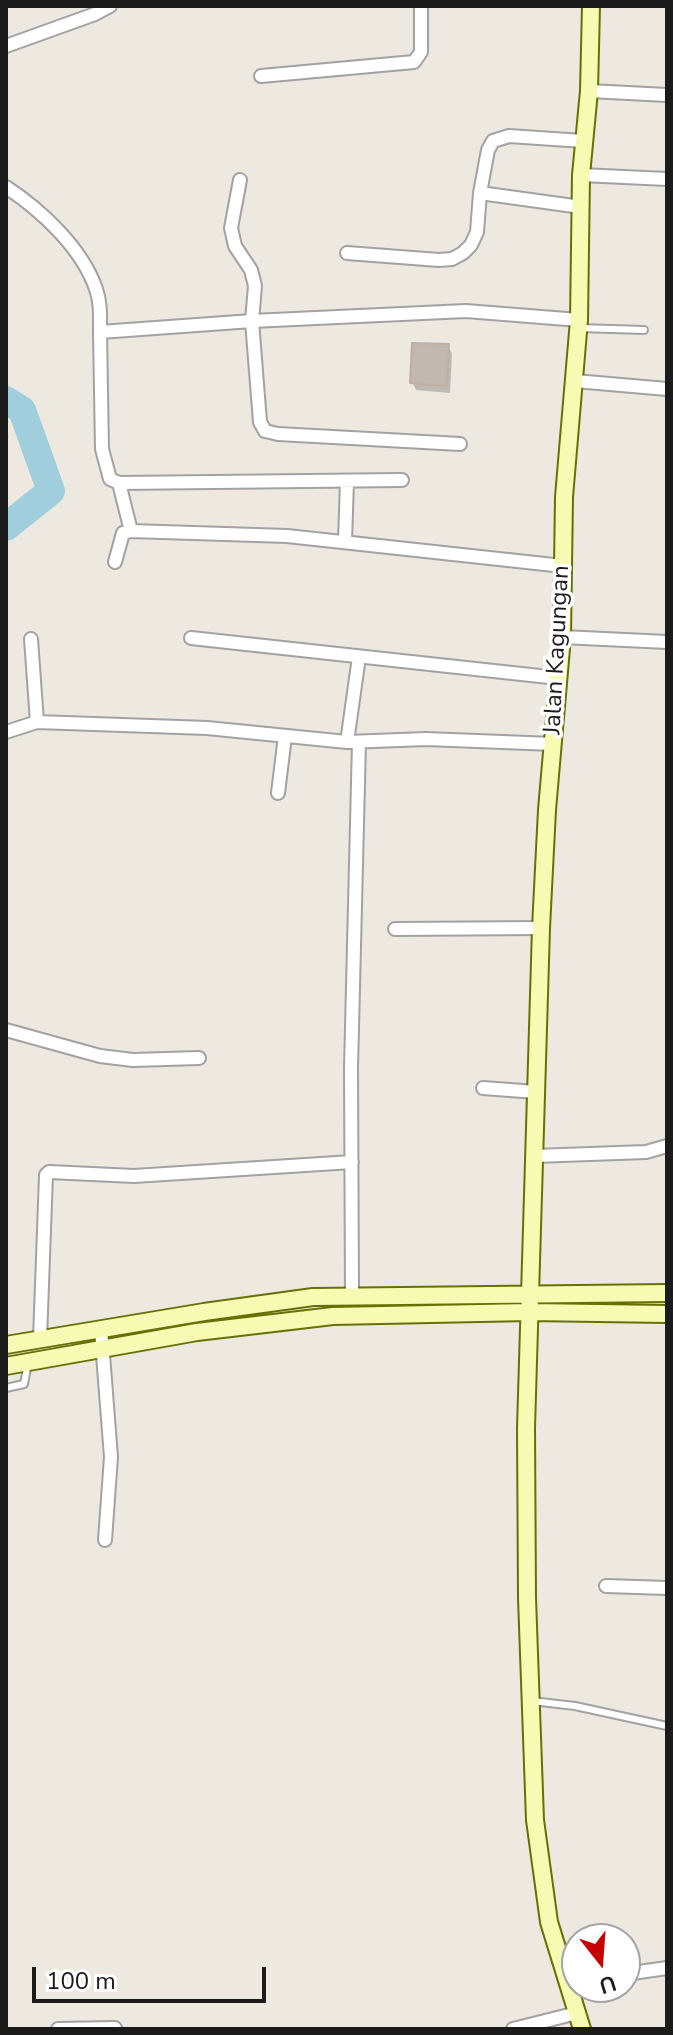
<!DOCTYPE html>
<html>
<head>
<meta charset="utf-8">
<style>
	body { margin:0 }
	#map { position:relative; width:673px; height:2035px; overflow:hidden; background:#ede9e1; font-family:"Nunito Sans",sans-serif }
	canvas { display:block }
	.frame { position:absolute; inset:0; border:8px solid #1b1b1b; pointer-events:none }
	.north { position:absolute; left:561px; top:1923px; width:80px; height:80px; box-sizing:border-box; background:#fff; border:2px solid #a4a4a4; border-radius:50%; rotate:163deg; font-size:22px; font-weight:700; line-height:32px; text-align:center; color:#1b1b1b }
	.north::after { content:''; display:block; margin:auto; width:28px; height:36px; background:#c70100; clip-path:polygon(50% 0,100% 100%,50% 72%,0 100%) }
	.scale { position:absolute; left:32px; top:1967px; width:234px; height:36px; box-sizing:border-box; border:4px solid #1b1b1b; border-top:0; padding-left:10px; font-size:24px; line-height:28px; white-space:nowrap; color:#1b1b1b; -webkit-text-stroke:6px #fff; paint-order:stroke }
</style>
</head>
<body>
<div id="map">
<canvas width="673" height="2035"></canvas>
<div class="frame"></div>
<div class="north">U</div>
<div class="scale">100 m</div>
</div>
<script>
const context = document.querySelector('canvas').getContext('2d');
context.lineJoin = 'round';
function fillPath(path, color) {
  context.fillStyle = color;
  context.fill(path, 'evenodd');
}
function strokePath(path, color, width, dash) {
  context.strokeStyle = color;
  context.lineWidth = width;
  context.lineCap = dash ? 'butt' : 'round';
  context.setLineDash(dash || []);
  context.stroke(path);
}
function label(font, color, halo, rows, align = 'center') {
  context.font = font + ' "Nunito Sans",sans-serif';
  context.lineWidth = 7;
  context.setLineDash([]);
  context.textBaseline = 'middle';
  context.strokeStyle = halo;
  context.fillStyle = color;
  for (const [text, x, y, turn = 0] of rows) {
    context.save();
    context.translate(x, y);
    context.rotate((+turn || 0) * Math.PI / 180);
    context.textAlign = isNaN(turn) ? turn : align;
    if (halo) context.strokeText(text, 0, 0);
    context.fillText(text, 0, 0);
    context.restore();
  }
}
fillPath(new Path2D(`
	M448,346L452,354L450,393L416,390L412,382Z`), '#0003');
strokePath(new Path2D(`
	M6,400L22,410L51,491L6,527`), '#a0cedc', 28);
const building = new Path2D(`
	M412,343L449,344L447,386L410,383Z`);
fillPath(building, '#c2b8b0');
strokePath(building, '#bfafa3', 2);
const lane = new Path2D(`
	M579,328L644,330
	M6,1388L24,1384L28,1363
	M532,1701L575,1706L667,1726`);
const street = new Path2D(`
	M6,46L95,14L110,6
	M261,76L414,62L421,52V6
	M589,91L667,95
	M581,175L667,179
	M240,180L231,228L235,246L251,270L255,286L252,321L260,422L265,431L278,434L460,444
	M6,187C41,210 82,248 96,289C101,303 100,317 100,332L252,321L466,311L579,320
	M480,193L581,207
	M347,253L439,260L452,259L463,253L471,245L477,232L480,193L488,150L493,141L509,136L583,141
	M100,332L102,449L110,479L119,483L402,480
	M575,381L667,389
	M119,483L131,531
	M345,541L347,481
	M115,562L123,533L131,531L287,536L563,566
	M562,637L667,642
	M191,638L558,678
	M31,639L37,722
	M6,732L37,722L207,728L347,742L426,739L553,744
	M347,742L359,657
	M278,793L285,736
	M395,929L541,928
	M6,1030L100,1056L133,1060L199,1058
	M483,1088L536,1092
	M534,1156L646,1152L667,1146
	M352,1296L351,1068L359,742
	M101,1329L111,1457L105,1540
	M40,1339L46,1175L49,1172L134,1176L352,1162
	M606,1586L667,1588
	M625,1974L667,1968
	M58,2029L115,2028
	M513,2029L577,2013`);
const secondary = new Path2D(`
	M6,1345L204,1312L313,1297L667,1293
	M6,1366L197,1332L333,1316L529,1312L667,1314
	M582,2029L549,1922L535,1820L527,1598L526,1428L541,928L547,810L562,637L564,497L579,320L581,175L589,91L591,6`);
strokePath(lane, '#a2a2a2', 10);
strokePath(street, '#a2a2a2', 16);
strokePath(secondary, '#657104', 20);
strokePath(lane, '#fff', 6);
strokePath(street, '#fff', 12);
strokePath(secondary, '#f6fab2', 16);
label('24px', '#1b1b1b', '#fff', [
	["Jalan Kagungan",558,650,-87]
]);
</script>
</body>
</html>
